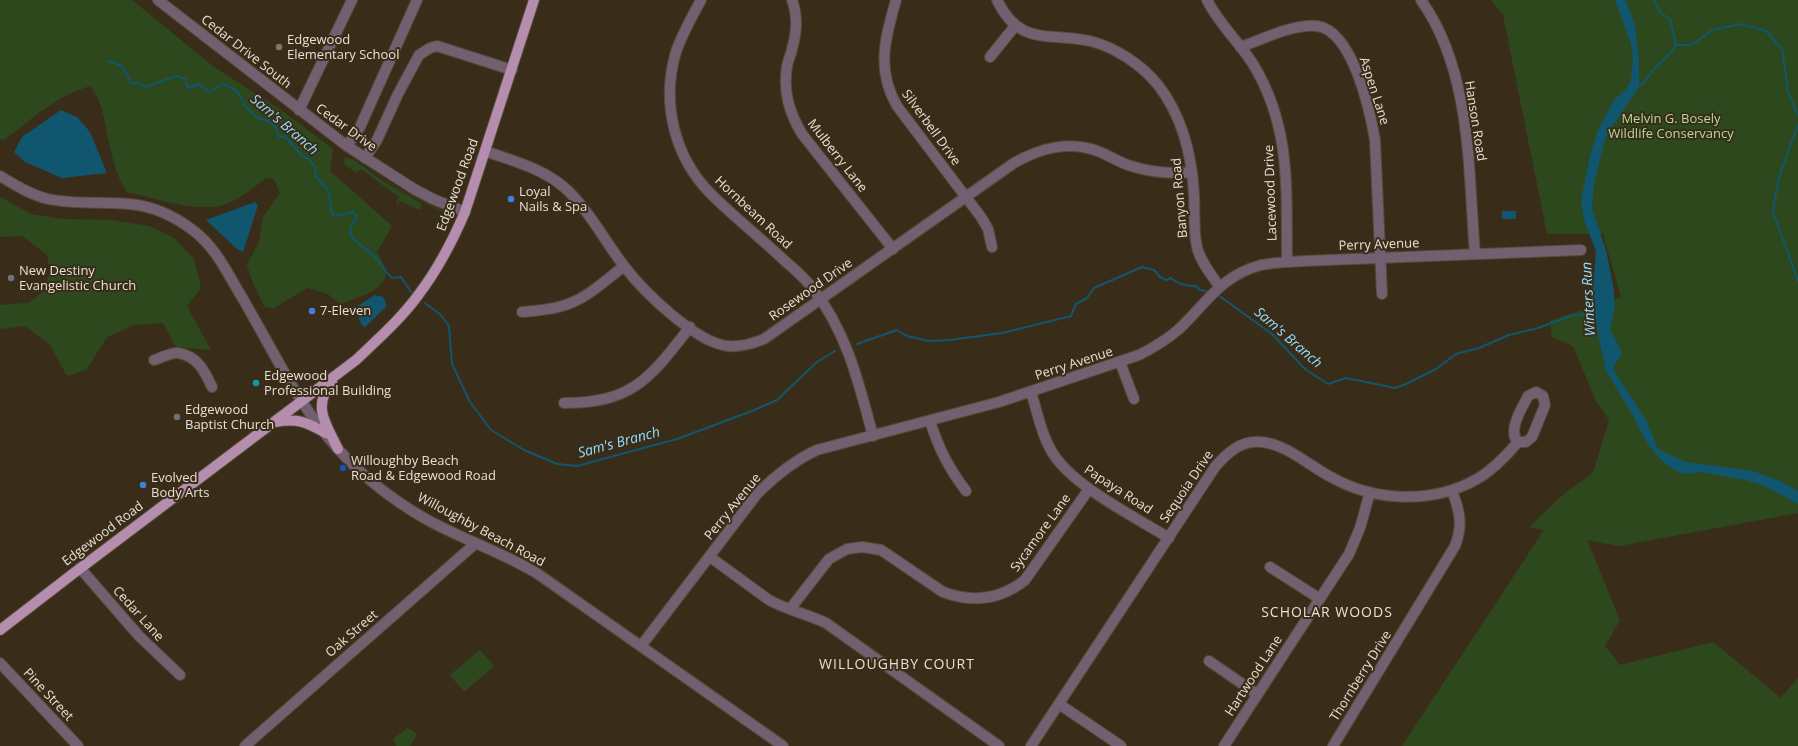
<!DOCTYPE html>
<html>
<head>
<meta charset="utf-8">
<style>
	body { margin:0 }
	canvas { display:block; background:#392d19 }
</style>
</head>
<body>
<canvas width="1798" height="746"></canvas>
<script>
const context = document.querySelector('canvas').getContext('2d');
context.lineJoin = 'round';
function fillPath(path, color) {
  context.fillStyle = color;
  context.fill(path, 'evenodd');
}
function strokePath(path, color, width, dash) {
  context.strokeStyle = color;
  context.lineWidth = width;
  context.lineCap = dash ? 'butt' : 'round';
  context.setLineDash(dash || []);
  context.stroke(path);
}
function label(font, color, halo, rows, align = 'center') {
  context.font = font + ' "Open Sans",sans-serif';
  context.lineWidth = 4;
  context.setLineDash([]);
  context.textBaseline = 'middle';
  context.strokeStyle = halo;
  context.fillStyle = color;
  for (const [text, x, y, turn = 0] of rows) {
    context.save();
    context.translate(x, y);
    context.rotate((+turn || 0) * Math.PI / 180);
    context.textAlign = isNaN(turn) ? turn : align;
    if (halo) context.strokeText(text, 0, 0);
    context.fillText(text, 0, 0);
    context.restore();
  }
}
fillPath(new Path2D(`
	M0,0H132L214,67L281,110L333,149L330,171L392,226L377,252C380,259 388,268 386,275C381,293 355,298 340,304L328,294L307,288L274,308L265,307L252,281L247,265L259,242L263,217L280,193L274,179L266,178C253,188 235,203 219,206C192,211 154,198 127,192C110,166 109,134 101,106C99,99 94,92 91,86C57,95 32,119 4,140L0,139Z
	M1491,0H1798V513L1619,546L1587,540L1620,620L1605,646L1620,665L1713,642L1781,698L1798,678V746H1402L1544,530L1529,527L1566,492L1593,473L1609,420L1596,401L1573,346L1552,337L1550,321L1621,297L1603,234H1547L1503,15Z
	M350,155L401,190L451,215L450,216L400,190Z
	M346,157L354,160L381,180L422,204L420,210L400,201L398,204L396,203L399,197L361,169L357,173L345,165L344,160Z
	M0,197L31,214L63,219L111,220L149,226L174,238L194,259L201,288L187,306L211,350L176,347L163,323L134,325L107,337L86,370L67,376L50,345L25,326L0,329V305L28,303L43,292L50,272L47,255L22,236L0,237Z
	M480,650L494,666L464,692L450,675Z
	M408,728L417,734L410,746H396L393,739Z`), '#2e481e');
fillPath(new Path2D(`
	M1615,0H1625L1635,24L1639,64V87L1609,131L1604,143L1594,184L1592,209L1606,250L1613,285L1615,306L1610,329L1622,353L1614,366V371L1646,420L1658,449L1686,462L1753,471L1778,480L1798,491V504L1762,485L1745,480L1701,472L1687,474L1678,472L1664,463L1649,446L1633,416L1606,371L1598,334L1592,298L1596,251L1584,220L1581,200L1590,156L1598,130L1614,100L1627,88L1631,80L1633,58L1631,44Z
	M61,110L77,117L90,132L107,173L62,178L25,162L14,152L22,137Z
	M255,202L258,205L243,252L237,249L206,220Z
	M1502,211H1516V219H1502Z
	M375,295L383,297L386,303V307L365,327L362,325L355,311L356,307Z`), '#10566f');
strokePath(new Path2D(`
	M1676,45H1691L1713,30L1740,24L1766,31L1782,49L1788,92L1798,115
	M109,61L122,66L131,83L141,84L145,87L177,76L185,79L188,88L199,84L209,92L223,84L237,91L246,107L258,118L268,121L276,128L279,137L285,136L303,157L309,159L315,167L316,176L328,190L332,214L336,216L353,212L357,217C339,240 363,243 376,258C383,266 383,270 392,278L401,277L411,292
	M1638,85H1642L1654,69L1668,56L1676,45L1670,19L1660,12L1654,0
	M1798,125L1781,171L1777,187L1773,212L1798,281
	M1218,295L1272,334L1305,369L1328,384L1346,378L1395,388L1406,384L1436,369L1456,354L1479,348L1509,335L1538,328L1570,316L1595,313
	M425,303L441,315L449,326L452,364L470,402L491,430L524,450L557,464L577,466L647,447L677,439L752,411L777,400L817,362L835,351
	M857,344L897,330L907,336L928,341L950,340L1002,333L1071,316L1076,304L1087,298L1094,288L1142,267L1154,270L1160,277L1166,280L1171,278C1178,285 1187,286 1196,286L1200,290L1210,292`), '#10566f', 2);
const minor = new Path2D(`
	M158,0L347,146L414,189L433,199L465,212
	M701,0C692,17 682,34 676,52C661,102 674,157 711,194C735,218 761,238 785,261C795,270 805,278 813,289C847,332 859,384 873,436
	M792,0C798,16 797,32 792,49C791,55 788,60 787,66C783,92 789,112 802,134L893,249
	M896,0C885,39 876,69 897,106L981,217L988,229L992,247
	M997,0C1020,47 1048,32 1090,41C1115,47 1142,65 1158,85C1183,117 1192,156 1194,195C1195,212 1193,230 1197,247C1200,261 1211,274 1219,286
	M1207,0C1219,24 1239,42 1253,64C1292,128 1286,191 1287,262
	M1421,0C1472,72 1468,170 1475,254
	M1240,47C1261,40 1295,23 1317,26C1353,31 1370,111 1375,140L1382,294
	M990,57L1015,26
	M299,110L352,0
	M347,146L360,127L417,0
	M485,151C513,161 542,168 565,188C589,210 604,240 624,266C643,291 696,343 728,346C741,347 752,344 764,339L1014,163C1040,148 1071,140 1100,152C1110,156 1120,163 1131,166C1150,172 1172,174 1192,172
	M365,158L377,140L398,94L419,55L430,48L437,46L512,70
	M0,176C15,185 31,195 48,199C75,205 102,201 129,204C153,206 176,217 194,231C215,247 227,272 240,294C271,346 297,404 338,449C362,476 393,500 424,518C461,539 502,552 538,574L783,746
	M522,312C535,311 549,310 562,306C585,300 605,281 624,266
	M154,360C161,358 171,352 178,353C198,356 205,372 212,387
	M1120,362L1134,399
	M1031,392C1038,414 1042,439 1056,458C1079,489 1135,517 1169,538
	M1536,392L1543,396L1545,405L1532,437L1526,442H1518C1507,431 1522,408 1528,396Z
	M564,403C633,403 650,378 690,327
	M930,421C939,449 948,467 966,491
	M710,557L769,600C787,610 807,614 826,623L999,746
	M1270,567L1320,599
	M80,568L139,636L180,675
	M790,609L829,559L847,549L862,547L881,550L943,592C973,603 1000,600 1025,580L1089,489
	M641,646L757,494C775,476 793,461 817,450L999,402L1139,355C1153,348 1166,340 1178,330C1206,304 1220,276 1261,265C1275,262 1290,262 1304,261L1581,250
	M1209,661L1257,694
	M0,663L78,746
	M1059,704L1121,746
	M245,746L476,543
	M1031,746L1215,467C1227,453 1241,440 1261,442C1287,444 1309,466 1331,477C1375,502 1433,504 1477,479C1493,470 1506,456 1518,442
	M1224,746L1349,554L1360,528L1370,492
	M1333,746L1455,546C1463,526 1460,511 1452,491`);
const major = new Path2D(`
	M332,382C311,407 327,425 338,449
	M275,422C298,418 306,422 326,433
	M0,630L70,576L356,360C378,339 401,319 419,294C438,269 453,240 465,212L534,0`);
strokePath(minor, '#554937', 12);
strokePath(major, '#554937', 12);
strokePath(minor, '#725f6f', 10);
strokePath(major, '#b48daf', 10);
for (const [x, y, r, color] of [
	[279,47,4,"#8d6e63"],
	[511,199,4,"#3f7fe0"],
	[11,278,4,"#6b7280"],
	[312,311,4,"#3f7fe0"],
	[256,383,4,"#0f9aa8"],
	[177,417,4,"#6b7280"],
	[343,468,4,"#1a4fb4"],
	[143,485,4,"#3f7fe0"]
]) {
  const dot = new Path2D();
  dot.arc(x, y, r, 0, 2 * Math.PI);
  context.fillStyle = color;
  context.fill(dot);
  strokePath(dot, '#392d19', 1.5);
}
label('13px', '#e7dfd3', '#392d19', [
	["Edgewood",287,40],
	["Elementary School",287,55],
	["Loyal",519,192],
	["Nails & Spa",519,207],
	["New Destiny",19,271],
	["Evangelistic Church",19,286],
	["7-Eleven",320,311],
	["Edgewood",264,376],
	["Professional Building",264,391],
	["Edgewood",185,410],
	["Baptist Church",185,425],
	["Willoughby Beach",351,461],
	["Road & Edgewood Road",351,476],
	["Evolved",151,478],
	["Body Arts",151,493]
], 'left');
label('13px', '#e7dfd3', '#392d19', [
	["Cedar Drive South",246,52,38],
	["Aspen Lane",1374,91,72],
	["Hanson Road",1475,121,81],
	["Cedar Drive",346,128,36],
	["Silverbell Drive",931,128,54],
	["Mulberry Lane",837,156,52],
	["Edgewood Road",458,185,-70],
	["Lacewood Drive",1271,193,-92],
	["Banyon Road",1180,198,-95],
	["Hornbeam Road",753,213,43],
	["Perry Avenue",1379,245,-2],
	["Rosewood Drive",811,290,-35],
	["Perry Avenue",1074,364,-18],
	["Sequoia Drive",1187,487,-56],
	["Papaya Road",1118,490,33],
	["Perry Avenue",733,507,-51],
	["Willoughby Beach Road",481,530,28],
	["Sycamore Lane",1041,533,-54],
	["Edgewood Road",103,534,-37],
	["Cedar Lane",138,614,48],
	["Oak Street",352,634,-41],
	["Hartwood Lane",1254,676,-57],
	["Thornberry Drive",1361,676,-58],
	["Pine Street",48,695,47]
]);
label('13px', '#aedc95', '#392d19', [
	["Melvin G. Bosely",1671,119],
	["Wildlife Conservancy",1671,134]
]);
label('italic 14px', '#94ddfd', '#392d19', [
	["Sam's Branch",284,125,41],
	["Winters Run",1589,299,-93],
	["Sam's Branch",1288,338,41],
	["Sam's Branch",619,443,-15]
]);
context.letterSpacing = '1px';
label('14px', '#e7dfd3', '#392d19', [
	["SCHOLAR WOODS",1327,613],
	["WILLOUGHBY COURT",897,665]
]);
context.letterSpacing = '0px';
</script>
</body>
</html>
